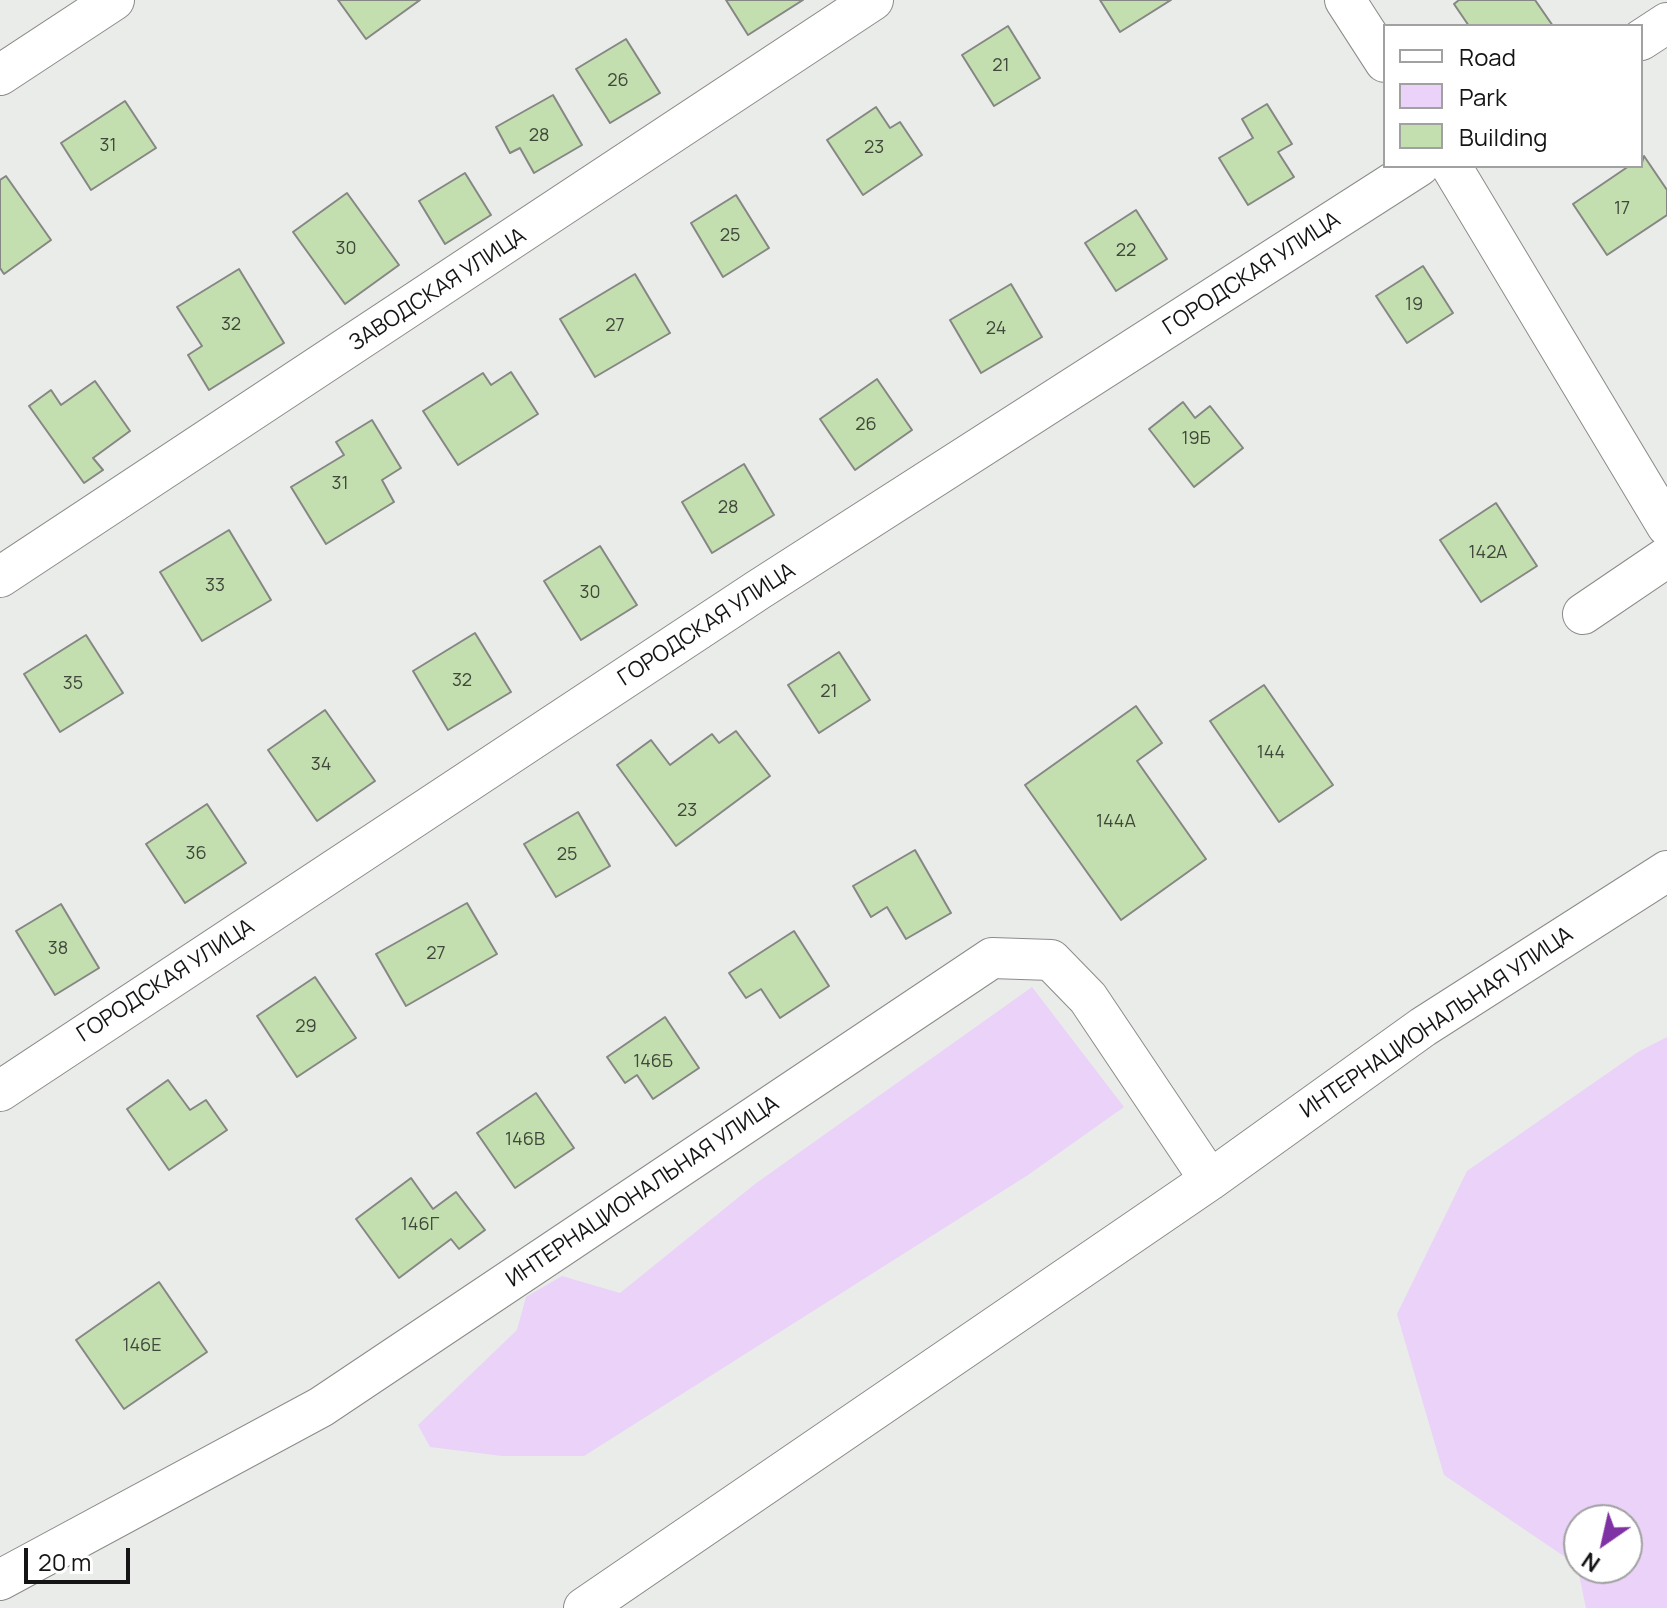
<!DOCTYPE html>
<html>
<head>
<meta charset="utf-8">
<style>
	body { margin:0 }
	#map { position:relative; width:1667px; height:1608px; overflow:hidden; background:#eaece9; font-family:Manrope,sans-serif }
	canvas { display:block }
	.legend { position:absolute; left:1383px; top:24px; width:260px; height:144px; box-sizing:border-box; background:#fff; border:2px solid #a1a1a1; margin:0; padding:10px 14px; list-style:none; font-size:24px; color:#141514 }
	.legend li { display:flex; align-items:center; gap:16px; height:40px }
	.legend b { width:40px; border:2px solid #a1a1a1 }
	.north { position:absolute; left:1563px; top:1504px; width:80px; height:80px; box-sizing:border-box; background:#fff; border:2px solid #a1a1a1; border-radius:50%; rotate:214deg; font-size:22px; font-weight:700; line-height:32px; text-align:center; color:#141514 }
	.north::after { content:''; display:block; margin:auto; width:28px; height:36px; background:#7f32a3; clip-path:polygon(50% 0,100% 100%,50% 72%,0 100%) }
	.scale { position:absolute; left:24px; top:1548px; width:106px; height:36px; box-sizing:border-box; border:4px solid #141514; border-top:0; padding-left:10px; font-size:24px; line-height:28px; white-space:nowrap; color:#141514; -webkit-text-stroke:6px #fff; paint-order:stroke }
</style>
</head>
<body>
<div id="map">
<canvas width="1667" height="1608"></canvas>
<ul class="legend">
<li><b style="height:10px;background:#fff"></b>Road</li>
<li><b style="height:22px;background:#ead2f8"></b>Park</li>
<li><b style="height:22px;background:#c4dfaf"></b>Building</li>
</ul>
<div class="north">N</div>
<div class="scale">20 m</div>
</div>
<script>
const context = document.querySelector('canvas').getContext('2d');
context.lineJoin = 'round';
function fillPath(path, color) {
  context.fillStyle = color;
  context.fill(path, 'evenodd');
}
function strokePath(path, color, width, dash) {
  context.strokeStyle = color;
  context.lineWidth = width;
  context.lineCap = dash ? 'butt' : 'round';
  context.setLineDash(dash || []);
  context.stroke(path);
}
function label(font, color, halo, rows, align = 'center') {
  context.font = font + ' Manrope,sans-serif';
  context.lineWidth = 6;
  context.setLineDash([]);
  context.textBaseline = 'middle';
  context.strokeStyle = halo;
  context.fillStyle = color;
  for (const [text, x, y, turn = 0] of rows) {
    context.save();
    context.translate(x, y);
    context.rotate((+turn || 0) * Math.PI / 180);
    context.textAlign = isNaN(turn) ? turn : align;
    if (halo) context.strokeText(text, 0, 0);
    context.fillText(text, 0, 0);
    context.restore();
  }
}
fillPath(new Path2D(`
	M1032,987L1124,1107L1028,1175L584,1456H502L430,1447L418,1425L517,1330L526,1297L562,1276L620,1293L755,1184Z
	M1667,1037V1608H1586L1577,1565L1444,1475L1397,1314L1467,1171L1638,1052ZM1579,1520H1627V1568H1579Z`), '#ead2f8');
const building = new Path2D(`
	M338,0H420L366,39Z
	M726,0H803L748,35Z
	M1100,0H1171L1120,32Z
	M1459,0H1535L1553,26H1469L1454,4Z
	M1008,26L1040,78L994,106L962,55Z
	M626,39L660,93L610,123L576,69Z
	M553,95L582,145L534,173L520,148L510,153L496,127Z
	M125,101L156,148L91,190L61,143Z
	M1267,104L1292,144L1278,152L1294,177L1248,205L1219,158L1253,138L1242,119Z
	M876,107L890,128L900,122L922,155L863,195L827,140Z
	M1644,156L1667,190V215L1607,255L1573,204L1629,166H1641Z
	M465,173L491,215L445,244L419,201Z
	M6,176L51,240L4,274L0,268V180Z
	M347,193L399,265L345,304L293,232Z
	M736,195L769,248L723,277L691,223Z
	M1136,210L1167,259L1116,291L1085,243Z
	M1423,266L1453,313L1407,343L1376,296Z
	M239,269L284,343L209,390L188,355L202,346L177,307Z
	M635,274L670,333L595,377L560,319Z
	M1011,284L1042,337L981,373L950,320Z
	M511,372L538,414L458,465L423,411L483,373L491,385Z
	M877,379L912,430L855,470L820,419Z
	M95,381L130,431L93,458L103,470L84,483L29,406L51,390L61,405Z
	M1183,402L1195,418L1210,406L1243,448L1194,487L1149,429Z
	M372,420L401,468L382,480L394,502L326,544L291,487L344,455L336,442Z
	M744,464L774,515L712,553L682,502Z
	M1496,503L1537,566L1481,602L1440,540Z
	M229,530L271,600L202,641L160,572Z
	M600,546L637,605L581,640L544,581Z
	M475,633L511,692L448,730L413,671Z
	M86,635L123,693L60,732L24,674Z
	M839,652L870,700L819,733L788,685Z
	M1264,685L1333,785L1279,822L1210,721Z
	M1136,706L1162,743L1137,761L1206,859L1121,920L1025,785Z
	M325,710L375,781L317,821L268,750Z
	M736,731L770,776L676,846L617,765L651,740L670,765L712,734L719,743Z
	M207,804L246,863L185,903L146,844Z
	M578,812L610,866L556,897L524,844Z
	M915,850L951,913L906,939L887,907L871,917L853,886Z
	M467,903L497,954L406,1006L376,954Z
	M61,904L99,968L55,995L16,931Z
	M794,931L829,986L780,1018L761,989L746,998L729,973Z
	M315,977L356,1038L297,1077L257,1016Z
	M665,1017L699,1068L653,1099L637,1075L625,1083L607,1057Z
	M168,1080L190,1110L206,1100L227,1130L169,1170L127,1109Z
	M536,1093L574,1148L515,1188L477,1133Z
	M411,1178L433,1209L456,1192L485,1230L459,1249L451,1239L399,1278L356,1219Z
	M159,1282L207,1352L124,1409L76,1340Z`);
fillPath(building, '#c4dfaf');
strokePath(building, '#868785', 2);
const street = new Path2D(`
	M1345,0L1385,62
	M1641,40L1667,23
	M0,75L114,0
	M1451,166L1667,526
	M0,577L873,0
	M1583,614L1667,557
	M0,1091L758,590L1419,166
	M0,1580L321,1407L992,958L1051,960L1088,998L1210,1180
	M584,1608L1210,1180L1423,1027L1667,871`);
strokePath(street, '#8b8c89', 42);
strokePath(street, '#fff', 40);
label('18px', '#40483b', null, [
	["21",1001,66],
	["26",618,81],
	["28",539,136],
	["31",108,146],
	["23",874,148],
	["17",1622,209],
	["25",730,236],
	["30",346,249],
	["22",1126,251],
	["19",1414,305],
	["32",231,325],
	["27",615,326],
	["24",996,329],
	["26",866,425],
	["19Б",1196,439],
	["31",340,484],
	["28",728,508],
	["142А",1488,553],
	["33",215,586],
	["30",590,593],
	["32",462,681],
	["35",73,684],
	["21",829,692],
	["144",1271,753],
	["34",321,765],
	["23",687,811],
	["144А",1116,822],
	["36",196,854],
	["25",567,855],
	["38",58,949],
	["27",436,954],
	["29",306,1027],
	["146Б",653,1062],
	["146В",525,1140],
	["146Г",420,1225],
	["146Е",142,1346]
]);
label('22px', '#141514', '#fff', [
	["ГОРОДСКАЯ УЛИЦА",1252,274,-33],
	["ЗАВОДСКАЯ УЛИЦА",438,290,-33],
	["ГОРОДСКАЯ УЛИЦА",707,625,-33],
	["ГОРОДСКАЯ УЛИЦА",166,981,-33],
	["ИНТЕРНАЦИОНАЛЬНАЯ УЛИЦА",1437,1023,-34],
	["ИНТЕРНАЦИОНАЛЬНАЯ УЛИЦА",643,1192,-34]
]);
</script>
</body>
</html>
